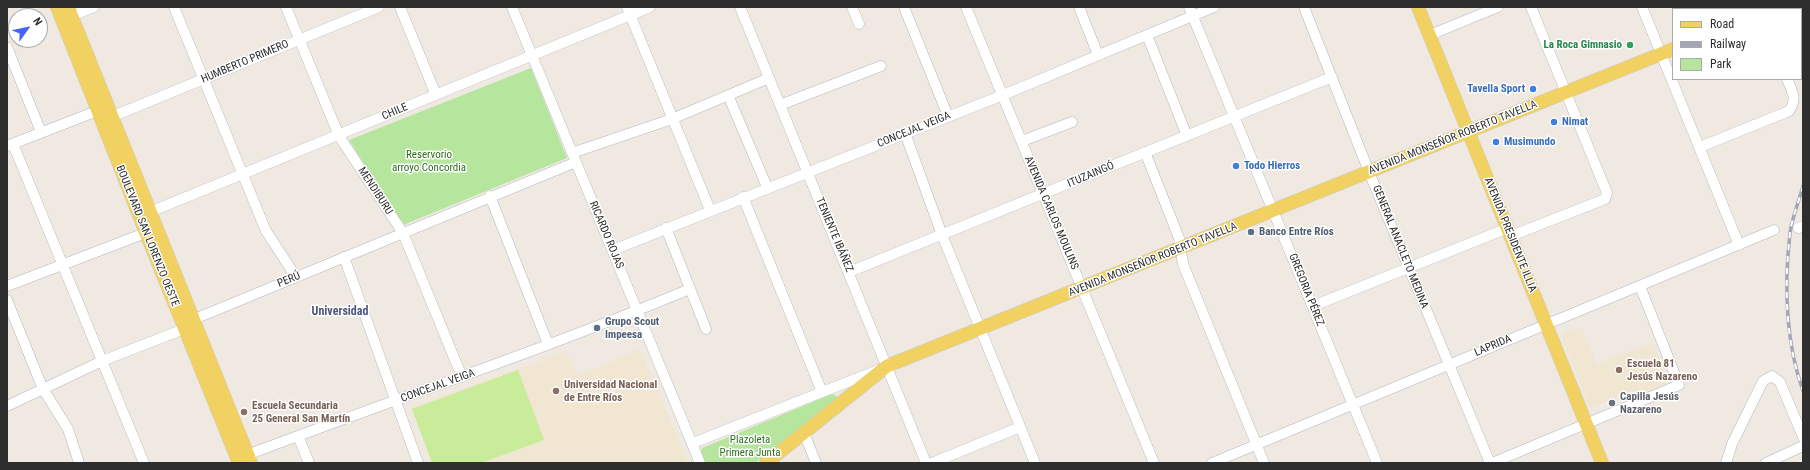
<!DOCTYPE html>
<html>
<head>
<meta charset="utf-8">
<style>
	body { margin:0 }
	#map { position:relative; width:1810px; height:470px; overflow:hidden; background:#efe9e1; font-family:"Roboto Condensed",sans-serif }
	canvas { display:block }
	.frame { position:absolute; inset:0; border:8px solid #2e2e2e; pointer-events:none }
	.legend { position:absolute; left:1672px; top:8px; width:130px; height:72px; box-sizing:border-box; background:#fff; border:1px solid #ababab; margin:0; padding:5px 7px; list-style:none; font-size:12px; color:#2e2e2e }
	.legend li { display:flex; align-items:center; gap:8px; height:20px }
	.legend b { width:20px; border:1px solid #ababab }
	.north { position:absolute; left:8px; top:8px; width:40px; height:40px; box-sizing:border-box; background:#fff; border:1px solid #ababab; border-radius:50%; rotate:57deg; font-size:11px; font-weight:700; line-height:16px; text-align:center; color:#2e2e2e }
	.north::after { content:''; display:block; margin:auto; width:14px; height:18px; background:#4264fb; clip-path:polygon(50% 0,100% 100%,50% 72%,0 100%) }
</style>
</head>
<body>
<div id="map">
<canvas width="1810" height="470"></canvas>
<div class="frame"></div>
<ul class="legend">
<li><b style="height:5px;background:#f2d163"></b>Road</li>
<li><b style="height:5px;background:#a3a6b8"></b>Railway</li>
<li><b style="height:11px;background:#b6e59e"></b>Park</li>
</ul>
<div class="north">N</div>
</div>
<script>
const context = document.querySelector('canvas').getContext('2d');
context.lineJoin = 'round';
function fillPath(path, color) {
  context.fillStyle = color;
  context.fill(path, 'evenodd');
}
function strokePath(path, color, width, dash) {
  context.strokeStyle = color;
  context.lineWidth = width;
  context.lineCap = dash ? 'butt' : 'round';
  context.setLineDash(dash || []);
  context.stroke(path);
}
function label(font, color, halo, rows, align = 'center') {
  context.font = font + ' "Roboto Condensed",sans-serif';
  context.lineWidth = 3;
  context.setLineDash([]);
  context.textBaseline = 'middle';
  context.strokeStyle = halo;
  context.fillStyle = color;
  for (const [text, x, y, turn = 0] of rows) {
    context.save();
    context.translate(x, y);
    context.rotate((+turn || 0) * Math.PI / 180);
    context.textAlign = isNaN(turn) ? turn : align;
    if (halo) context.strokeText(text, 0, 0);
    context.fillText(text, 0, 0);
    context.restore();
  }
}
fillPath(new Path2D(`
	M1581,327L1597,364L1653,342L1669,384L1624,402L1621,395L1590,408L1562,338L1564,333Z
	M640,349L688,463H432L411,407L566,352L578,376Z`), '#f0e6d1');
fillPath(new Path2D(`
	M531,68L567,158L403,225L349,140Z
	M832,394L837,396L835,400L755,463H705L701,452L702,448Z`), '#b6e59e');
fillPath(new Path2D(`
	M518,370L544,440L481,463H432L412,409Z`), '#c9ec9a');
const minor = new Path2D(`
	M174,7L266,231L296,277
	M286,7L339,136L403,233L462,377
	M400,7L436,95
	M512,7L700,463
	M627,7L710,210
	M740,7L926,463
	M852,7L859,24
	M904,7L948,116
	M966,7L1154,463
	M1079,7L1098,55
	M1189,7L1377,463
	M1304,7L1369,172L1490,463
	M1642,7L1739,245
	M1757,7L1758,9
	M66,18L94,7
	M1147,35L1187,136
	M1430,35L1498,7
	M7,47L41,132
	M728,95L767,187
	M780,105L881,66
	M905,133L942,235L1035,463
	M1022,141L1072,122
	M13,144L144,463
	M7,146L97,111L116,115L379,7
	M1700,147L1789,111C1798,98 1792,92 1787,79
	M1145,152L1179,238L1183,264L1264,463
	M572,153L672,119L769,78
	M490,196L548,344
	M743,197L822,392
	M145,214L650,7
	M666,228L706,329
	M1798,228L1803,226
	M1511,236L1605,199L1607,193L1531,7
	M613,250L1003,95L1214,7
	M344,257L418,463
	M849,272L1332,77
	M7,286L153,230
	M7,300L43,389L68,429L79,463
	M1313,306L1508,228
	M7,406L102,361L184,329L192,320L576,162
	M804,433L816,463
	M298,436L309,463
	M693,443L878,370
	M242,460L247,455C395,399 545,349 690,289
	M932,463L1020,427
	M1212,463L1774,230
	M1492,463L1679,385L1640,286
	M1726,463L1732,444L1763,381L1772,376L1780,382L1803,437
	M1766,463L1803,446`);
const major = new Path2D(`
	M57,7L146,233L239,463
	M68,7L251,463
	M1418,7L1602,463
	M1772,9L1777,7
	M766,463L887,366L1673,49`);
strokePath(minor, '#b4b7c1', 11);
strokePath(major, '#c9c9c9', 14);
strokePath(minor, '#fff', 10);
strokePath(major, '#f2d163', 13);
const rail = new Path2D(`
	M1803,186C1799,201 1792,218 1790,233C1784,286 1785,340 1803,391`);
strokePath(rail, '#a3a6b8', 3.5);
strokePath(rail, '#fff', 2, [6]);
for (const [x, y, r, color] of [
	[1630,45,4,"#2e9e5b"],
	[1533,89,4,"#3f7fe0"],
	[1554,122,4,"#3f7fe0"],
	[1496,142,4,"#3f7fe0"],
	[1236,166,4,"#3f7fe0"],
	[1251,232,4,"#5c6f8a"],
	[597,328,4,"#5c6f8a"],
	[1619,370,4,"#8d6e63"],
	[556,391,4,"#8d6e63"],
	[1612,403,4,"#6b7280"],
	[244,412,4,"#8d6e63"]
]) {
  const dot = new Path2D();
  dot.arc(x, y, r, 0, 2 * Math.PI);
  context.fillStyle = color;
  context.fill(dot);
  strokePath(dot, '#fff', 1.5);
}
label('bold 11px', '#27864d', '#fff', [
	["La Roca Gimnasio",1622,45]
], 'right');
label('11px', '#2e2e2e', '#fff', [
	["HUMBERTO PRIMERO",245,62,-23],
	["CHILE",395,112,-23],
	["CONCEJAL VEIGA",914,130,-22],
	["AVENIDA MONSEÑOR ROBERTO TAVELLA",1453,138,-22],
	["ITUZAINGÓ",1091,175,-23],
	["MENDIBURU",375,191,57],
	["AVENIDA CARLOS MOULINS",1051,213,67],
	["RICARDO ROJAS",606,235,67],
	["TENIENTE IBÁÑEZ",834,235,67],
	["AVENIDA PRESIDENTE ILLIA",1510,235,68],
	["BOULEVARD SAN LORENZO OESTE",147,236,68],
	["GENERAL ANACLETO MEDINA",1400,247,68],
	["AVENIDA MONSEÑOR ROBERTO TAVELLA",1153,260,-22],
	["PERÚ",289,280,-22],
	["GREGORIA PÉREZ",1306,290,68],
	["LAPRIDA",1493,346,-23],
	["CONCEJAL VEIGA",438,386,-20]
]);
label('bold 11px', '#366cbe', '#fff', [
	["Tavella Sport",1525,89,"right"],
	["Nimat",1562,122],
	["Musimundo",1504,142],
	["Todo Hierros",1244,166]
], 'left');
label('11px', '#2c6e1b', '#fff', [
	["Reservorio",429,155],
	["arroyo Concordia",429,168],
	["Plazoleta",750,440],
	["Primera Junta",750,453]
]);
label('bold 11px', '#4e5e75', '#fff', [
	["Banco Entre Ríos",1259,232],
	["Grupo Scout",605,322],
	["Impeesa",605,335]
], 'left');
label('bold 11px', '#785e54', '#fff', [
	["Escuela 81",1627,364],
	["Jesús Nazareno",1627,377],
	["Universidad Nacional",564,385],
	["de Entre Ríos",564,398],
	["Escuela Secundaria",252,406],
	["25 General San Martín",252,419]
], 'left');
label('bold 11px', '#5b616d', '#fff', [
	["Capilla Jesús",1620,397],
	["Nazareno",1620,410]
], 'left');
label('bold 12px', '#4d5680', '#fff', [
	["Universidad",340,312]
]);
</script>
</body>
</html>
